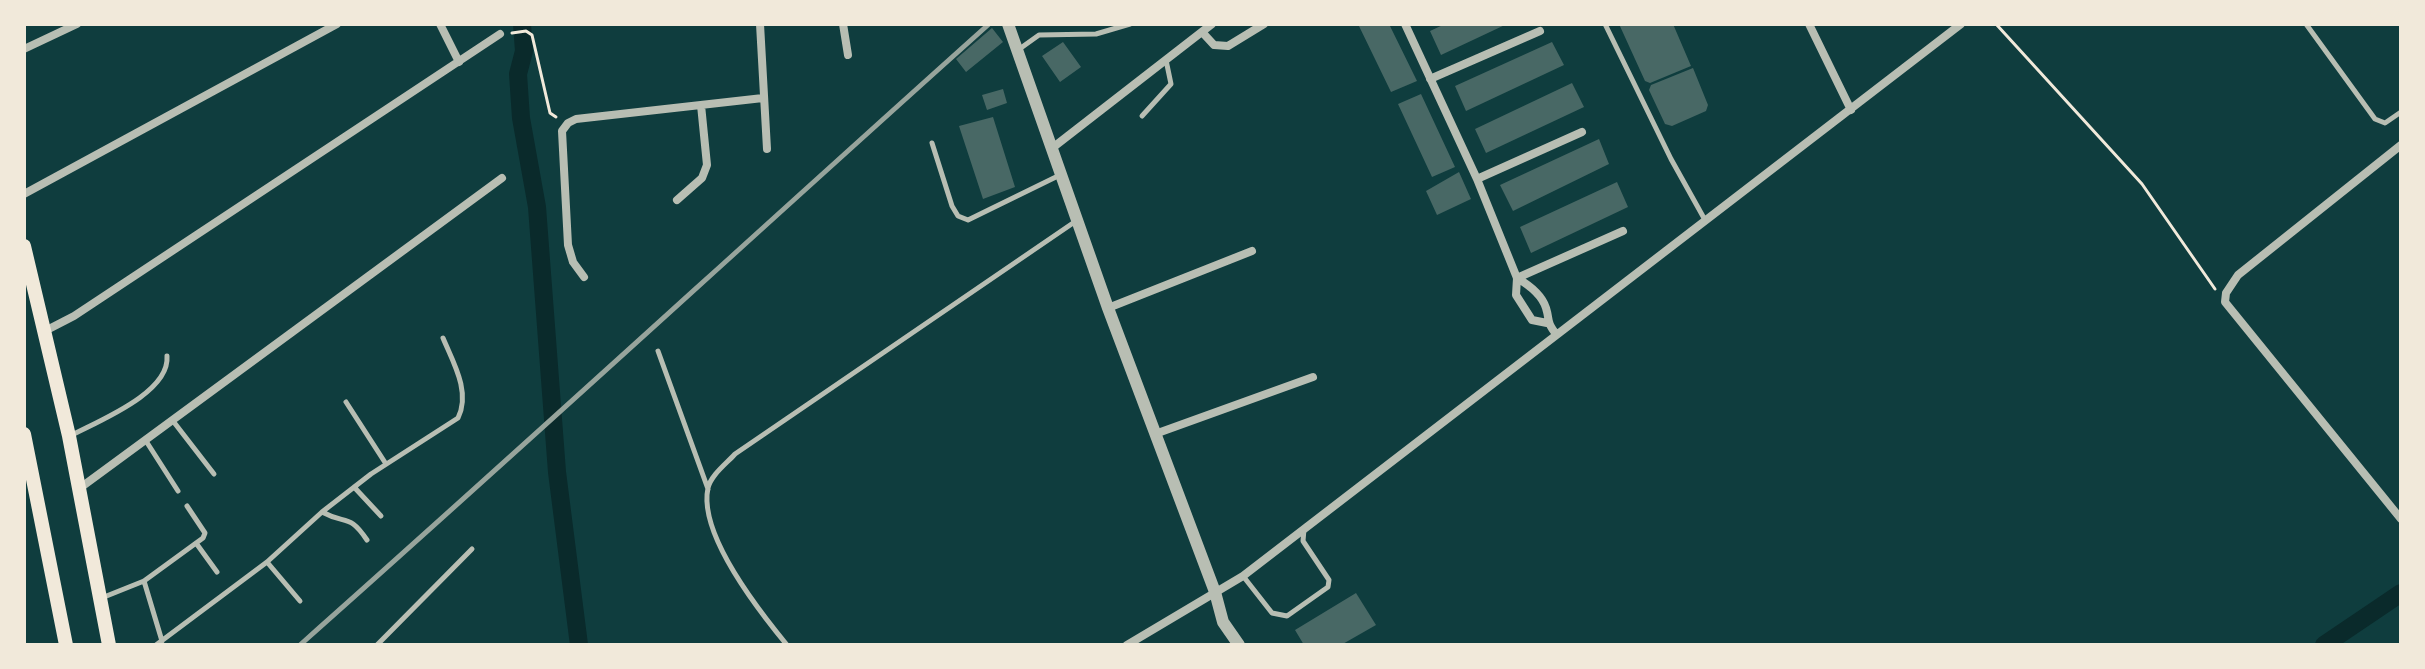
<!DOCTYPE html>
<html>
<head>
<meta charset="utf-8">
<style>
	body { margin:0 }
	#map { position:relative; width:2425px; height:669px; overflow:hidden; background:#0f3d3e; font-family:"Source Sans 3",sans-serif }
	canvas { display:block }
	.frame { position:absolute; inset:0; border:26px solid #f1e9da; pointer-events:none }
</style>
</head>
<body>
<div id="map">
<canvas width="2425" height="669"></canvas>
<div class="frame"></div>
</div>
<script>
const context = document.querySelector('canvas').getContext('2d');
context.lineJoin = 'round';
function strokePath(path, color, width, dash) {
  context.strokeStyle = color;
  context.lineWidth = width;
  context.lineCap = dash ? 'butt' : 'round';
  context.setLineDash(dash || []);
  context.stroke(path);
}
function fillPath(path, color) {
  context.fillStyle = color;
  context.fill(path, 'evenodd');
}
strokePath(new Path2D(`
	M522,24L524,51L518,74L521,118L537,207L557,472L579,645
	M2324,645L2401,593`), '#0a2a2b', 18);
fillPath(new Path2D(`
	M1358,24H1389L1417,81L1391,92Z
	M1445,24H1507L1441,55L1430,31Z
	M1619,24H1673L1691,66L1650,83L1645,81Z
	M992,28L1003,42L966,72L956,59Z
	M1063,42L1081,67L1060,82L1042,56Z
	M1552,42L1564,65L1466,111L1455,86Z
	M1693,68L1708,105L1706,111L1672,126L1665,124L1649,90L1651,85Z
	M1572,83L1584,107L1486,153L1475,129Z
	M1003,89L1007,103L987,110L982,95Z
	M1421,94L1455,167L1432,177L1398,104Z
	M993,117L1015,187L983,199L959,126Z
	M1599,139L1609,164L1513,211L1500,185Z
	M1459,172L1471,199L1437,215L1426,191Z
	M1617,182L1628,207L1531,253L1520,227Z
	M1356,593L1376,625L1341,645H1304L1295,630Z`), '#486865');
strokePath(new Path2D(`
	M1996,24L2142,184L2215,289
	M512,33L526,31L532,35L550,113L556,117`), '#f1e9da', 3);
strokePath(new Path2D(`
	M1605,24L1671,159L1705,220
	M2306,24L2375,119L2385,123L2401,112
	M1018,50L1039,35L1096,34L1130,24
	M1142,116L1171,84L1166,60
	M932,143L952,206L958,216L968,220L1060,175
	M658,351L708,489
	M346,402L386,464
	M173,421L214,474
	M70,436C98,421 170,393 167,356
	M146,441L178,491
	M354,487L381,516
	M322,512C346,525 349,513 367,540
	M196,543L217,572
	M267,562L300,601
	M1243,576L1272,613L1287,616L1328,587L1329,580L1303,541L1304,529
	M144,581L162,641
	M104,597L144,581L203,538L205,533L187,506
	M156,645L267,562L322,512L371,474L458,418C471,392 453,362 443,338
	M377,645L472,549
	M787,645C759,611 698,534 708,488C711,475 726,464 735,454L1076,221`), '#b8beb3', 5);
strokePath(new Path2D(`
	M440,24L459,62
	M760,24L767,149
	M843,24L848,55
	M1405,24L1477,179L1517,278L1516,295L1532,320L1547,323
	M1809,24L1851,110
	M1202,32L1214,45L1228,46L1264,24
	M24,49L77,24
	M1430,79L1540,31
	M2401,145L2238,275L2226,293L2225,302L2401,519
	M1051,149L1212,24
	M1477,179L1582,132
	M24,194L337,24
	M677,200L702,178L707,165L701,105
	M584,277L573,262L568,245L562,131L568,123L576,119L763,98
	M1517,278L1623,231
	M1517,278C1529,285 1542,295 1546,308C1550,321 1546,321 1556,334
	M1108,308L1252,251
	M43,332L74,316L500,34
	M1155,434L1313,377
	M80,488L502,178
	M1127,645L1243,576L1961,24`), '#b8beb3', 8);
strokePath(new Path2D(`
	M1008,24L1108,308L1215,592L1223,622L1239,645`), '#b8beb3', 12);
strokePath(new Path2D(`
	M24,246L69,436L109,645
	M24,434L66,645`), '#f1e9da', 14);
strokePath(new Path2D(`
	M300,645C531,440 759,230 989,24`), '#97a49c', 5);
</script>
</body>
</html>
